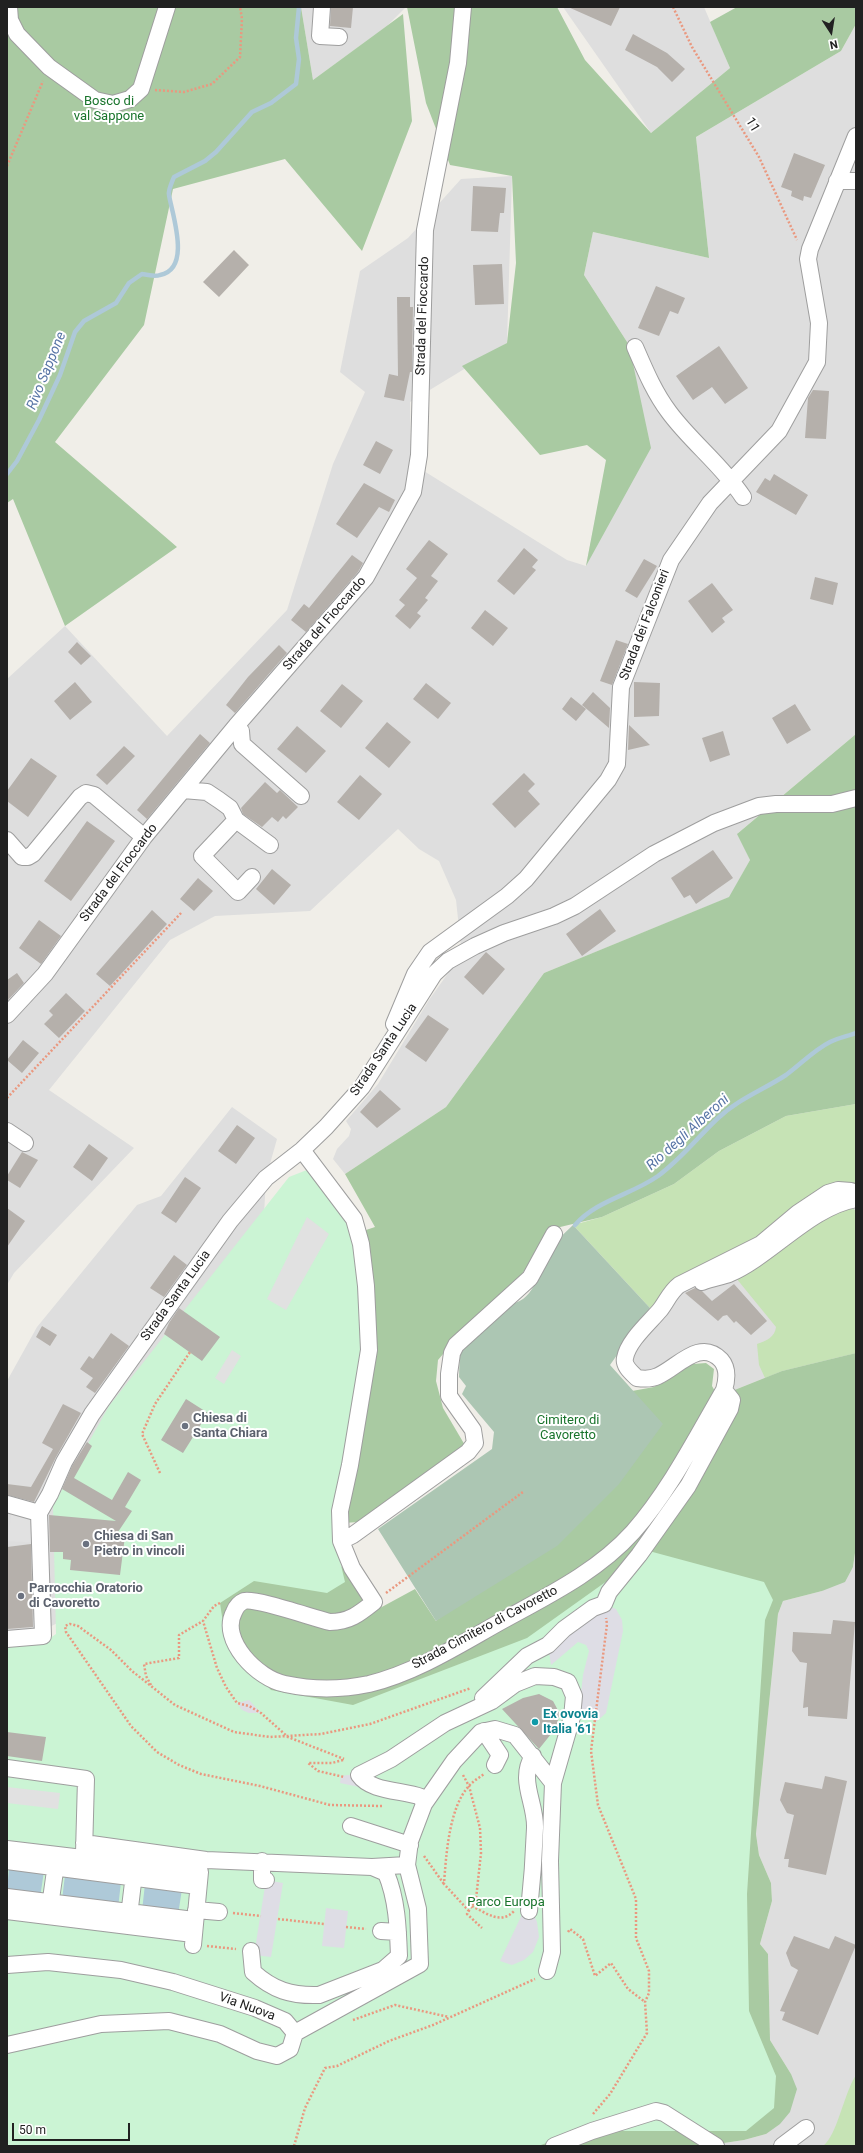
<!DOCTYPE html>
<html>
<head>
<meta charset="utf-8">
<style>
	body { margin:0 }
	#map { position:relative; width:863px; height:2153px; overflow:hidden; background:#f0eee8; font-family:Roboto,sans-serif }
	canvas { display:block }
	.frame { position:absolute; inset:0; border:8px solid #212121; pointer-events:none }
	.north { position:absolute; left:811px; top:12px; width:40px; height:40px; -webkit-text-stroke:3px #fff; paint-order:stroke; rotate:168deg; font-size:11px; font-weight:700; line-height:16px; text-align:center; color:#212121 }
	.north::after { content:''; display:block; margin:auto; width:14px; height:18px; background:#212121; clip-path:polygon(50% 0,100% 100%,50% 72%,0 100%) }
	.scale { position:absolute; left:12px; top:2123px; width:118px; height:18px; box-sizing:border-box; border:2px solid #212121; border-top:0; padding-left:5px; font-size:12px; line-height:14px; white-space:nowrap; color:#212121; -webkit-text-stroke:3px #fff; paint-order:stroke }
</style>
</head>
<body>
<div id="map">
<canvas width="863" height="2153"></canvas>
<div class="frame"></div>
<div class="north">N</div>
<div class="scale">50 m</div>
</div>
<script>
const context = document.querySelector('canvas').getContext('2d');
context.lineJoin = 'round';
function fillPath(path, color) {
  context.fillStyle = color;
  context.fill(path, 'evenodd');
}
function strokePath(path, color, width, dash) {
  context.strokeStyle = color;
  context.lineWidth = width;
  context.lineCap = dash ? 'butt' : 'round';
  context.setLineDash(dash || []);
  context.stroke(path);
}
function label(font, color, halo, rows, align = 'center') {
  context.font = font + ' Roboto,sans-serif';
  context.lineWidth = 4;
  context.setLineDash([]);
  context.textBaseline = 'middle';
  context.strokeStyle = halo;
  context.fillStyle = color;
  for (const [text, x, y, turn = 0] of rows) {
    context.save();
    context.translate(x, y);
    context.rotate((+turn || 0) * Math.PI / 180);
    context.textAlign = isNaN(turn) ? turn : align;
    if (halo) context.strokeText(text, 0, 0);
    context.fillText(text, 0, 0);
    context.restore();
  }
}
fillPath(new Path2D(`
	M301,7H406L387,26L313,80Z
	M563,7H704L730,68L651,133Z
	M856,24V734L738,833L750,860L730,897L544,973L446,1107L345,1174L333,1159L337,1149L349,1136L351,1129L346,1121L378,1084L429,1000L451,969L461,947L456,900L439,861L419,849L398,829L310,911L215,916L170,940L49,1090L134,1148L14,1273L7,1285V679L65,626L167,736L287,610L333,464L365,392L340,372L360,271L408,238L461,179L512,176L507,343L410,402L411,463L567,560L586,566L629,345L584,275L593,232L709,258L696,137L841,51Z
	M232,1107L277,1139L266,1178L256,1362L131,1585L38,1633L7,1638V1381L37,1327L137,1205L161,1196Z
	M856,1189V1353L782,1371L732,1391L716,1347L698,1345L680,1352L658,1368L647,1371L635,1367L632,1355L671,1296Z
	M856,1546V2146H704L744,2140L766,2134L791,2074L770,2040L768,1954L760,1944L772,1901L771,1883L759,1855L756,1834L778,1614L783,1601L822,1591L853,1567Z`), '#dedede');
fillPath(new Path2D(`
	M856,1104V1189L650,1308L573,1225L602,1217L674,1184L719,1151L786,1116Z
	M848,1205L856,1211V1353L782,1371L765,1378L759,1365L757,1344C766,1341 775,1337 776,1327L736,1278L739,1272Z
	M856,2075V2146H823C837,2136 844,2093 856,2075Z`), '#c6e3b5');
fillPath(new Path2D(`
	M7,7H301L313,80L403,14L412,121L362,251L285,159L173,189L144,325L55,442L177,547L65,626L13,499L7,503Z
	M407,7H557L585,60L651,133L730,68L710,22L737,7H856V24L841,51L696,137L709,258L593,232L584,275L629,345L651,448L586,566L606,460L587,445L540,455L462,366L507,343L516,263L512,176L450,165L426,103Z
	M856,734V1104L786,1116L719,1151L674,1184L602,1217L556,1228L513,1286L449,1347L438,1360L436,1381L443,1408L466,1447L359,1522L327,1524V1551L380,1608L415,1589L436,1621L662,1424L632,1391L654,1387L693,1364L706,1363L714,1369L712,1386L716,1393L732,1391L782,1371L856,1353V1546L853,1567L845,1582L822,1591L783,1601L778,1614L756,1834L759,1855L771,1883L772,1901L760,1944L768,1954L770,2040L791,2074L797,2089L790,2112L780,2124L766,2134L744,2140L704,2146H7L481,1722L137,1719L336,1240L375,1227L345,1174L446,1107L544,973L729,897L750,860L737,834Z`), '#a9caa2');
fillPath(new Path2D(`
	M573,1225L650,1308L610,1365L663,1424L619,1484L557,1546L436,1621L378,1529L492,1449L494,1432L462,1394L466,1386L459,1377L460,1348L507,1304C535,1303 535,1274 551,1258L545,1252Z`), '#acc6b3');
fillPath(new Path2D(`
	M317,1166L358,1230L371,1338L335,1540L345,1582L327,1593L254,1581L220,1603L226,1643L271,1690L353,1705L527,1638L649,1551L764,1582L773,1600L765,1620L747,1894L749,2011L776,2076L774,2108L746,2131H581L538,2146H7V1645L46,1641L56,1634L53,1506L109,1406L289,1177Z`), '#cbf4d4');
fillPath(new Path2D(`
	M307,1217L329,1234L286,1310L267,1299Z
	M232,1350L241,1356L224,1384L215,1378Z
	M13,1504L39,1513L40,1543L7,1541Z
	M7,1787L60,1793L58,1809L7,1803Z`), '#e1e1e1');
fillPath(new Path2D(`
	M604,1604L616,1609L622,1620L623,1631L606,1713L596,1722L579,1711L583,1675L589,1651L586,1645L578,1642L551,1665L548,1645Z
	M249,1700L261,1713H249L242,1710L237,1703Z
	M348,1775H359L364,1782L359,1787L340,1783L341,1776Z
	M266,1880L283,1883L271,1957L254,1955Z
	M326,1908L348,1911L344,1948L322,1946Z
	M525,1908L533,1913L537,1922L539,1937L533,1952L524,1960L512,1965L500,1961Z`), '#dedde5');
fillPath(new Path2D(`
	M9,1867L44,1871L40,1898L7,1893Z
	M65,1875L121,1882L118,1908L62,1900Z
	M145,1884L182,1889L178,1915L142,1911Z`), '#aec9d8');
strokePath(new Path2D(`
	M7,474L17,461L39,420L60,375L75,332L84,321L116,303L129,283L142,274C147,275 155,277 160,275C192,269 172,214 169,195C168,190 172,182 174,177L205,161L216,152L252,112L271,103L296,84L299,59L296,38L299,7
	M575,1225C597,1200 631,1195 658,1176C681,1159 697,1138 717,1119C738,1099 763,1090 786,1075C801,1064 814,1050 830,1042C838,1038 848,1036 856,1033`), '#aec9d8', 4.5);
fillPath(new Path2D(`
	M331,7H353L351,28L330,26Z
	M568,7H620L611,26Z
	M633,34L667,53L685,69L672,82L657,67L625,50Z
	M794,153L825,165L811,198L804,196L803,201L791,196L792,191L781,187Z
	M473,186L506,188L504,213H500L498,232L471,231Z
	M234,250L249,265L219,297L203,282Z
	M502,264L504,304L475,305L473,265Z
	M656,286L685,298L678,314L670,311L659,336L638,328Z
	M397,297H410V307H413L412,372H410L404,401L384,397L389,374L398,376Z
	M719,346L748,388L725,404L712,387L693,400L676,376Z
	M813,390L829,391L826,439L805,438L808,398Z
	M376,441L393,450L380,474L363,465Z
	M774,474L808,495L796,515L756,492L765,478L770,481Z
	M364,483L395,500L389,512L379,507L357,538L336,524Z
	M429,540L448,554L431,576L438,581L425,598L428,600L417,613L421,616L410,629L395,616L405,605L399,600L417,578L406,569Z
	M524,548L538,560L532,567L536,570L514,595L497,581Z
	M352,555L363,563L358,572L306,632L291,620L304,604L309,608Z
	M644,559L657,566L637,598L625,591Z
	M815,577L838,583L833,605L810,599Z
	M712,583L733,610L722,618L725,622L712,633L688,601Z
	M485,610L508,628L493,646L471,628Z
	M616,640L628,644L612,685L600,681Z
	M77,642L91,656L81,665L68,652Z
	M279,645L287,653L235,713L226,705L248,677Z
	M75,682L92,702L70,720L54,701Z
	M634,682L660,683L659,716L634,717Z
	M426,683L451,703L438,719L413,699Z
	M342,684L363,701L341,728L320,711Z
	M593,692L610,708L609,728L582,705Z
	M571,697L586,709L576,721L562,709Z
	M795,704L811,730L787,744L772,718Z
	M387,722L411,742L389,768L365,748Z
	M629,725L650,745L628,750Z
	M297,726L326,751L306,773L277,749Z
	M723,731L730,755L710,762L702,738Z
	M200,734L210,743L147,819L137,810Z
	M124,746L135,756L107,785L96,775Z
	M31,758L57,776L28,817L7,801V791Z
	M524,773L535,784L528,791L540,804L515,828L492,804Z
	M360,775L382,794L359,820L337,802Z
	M265,782L277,793L280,790L298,807L286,819L283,816L278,822L272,817L262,827L243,814L241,808Z
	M87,821L115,841L71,901L44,881Z
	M713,850L733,878L696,904L690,895L684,898L671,878Z
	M272,869L291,885L274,905L256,889Z
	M198,878L213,891L194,911L180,899Z
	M600,909L616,931L582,956L566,934Z
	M152,910L167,924L110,986L96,974Z
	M39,920L61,936L41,964L19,948Z
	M486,952L505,969L483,995L464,977Z
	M17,973L24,983L7,1001V980Z
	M66,993L85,1011L59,1038L44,1024L53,1015L49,1011Z
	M428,1015L449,1029L426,1062L405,1047Z
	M23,1040L39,1053L22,1073L7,1060Z
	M380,1090L401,1109L377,1128L360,1112Z
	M237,1125L255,1138L236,1164L218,1151Z
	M89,1144L108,1158L92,1181L73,1167Z
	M22,1152L38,1160L20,1188L7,1180V1176Z
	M185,1177L201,1188L176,1223L161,1213Z
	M7,1208L25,1221L7,1247Z
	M174,1255L187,1265L164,1297L150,1288Z
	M734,1284L767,1321L751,1335L736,1321L734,1323L727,1315L723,1316L718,1321L685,1293L695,1288L702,1291L712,1301Z
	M179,1308L220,1337L202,1361L164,1334L169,1323Z
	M42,1326L57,1335L50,1346L36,1337Z
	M111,1333L129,1346L95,1393L86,1387L93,1378L80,1369L89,1356L93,1359Z
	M186,1399L208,1413L183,1453L161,1440Z
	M63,1404L81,1413L56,1457L34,1502L7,1495V1484L31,1487L53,1449L42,1443Z
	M87,1442L92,1446L74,1478L112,1500L128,1472L141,1480L125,1507L132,1511L118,1532L125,1536L120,1575L70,1570L71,1560L63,1559V1552H50L49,1515L116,1521L62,1489L72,1466Z
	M31,1544L33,1627L7,1629V1547Z
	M833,1620L855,1622L847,1719L808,1716V1707L803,1708L807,1663L800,1662L792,1651L793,1632L831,1634Z
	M539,1694L553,1701L560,1714L555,1729L539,1749L502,1709L523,1698Z
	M7,1732L46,1737L42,1761L7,1756Z
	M825,1776L847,1781L826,1875L788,1867L789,1859H784L794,1815L787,1813L780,1800L785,1782L822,1789Z
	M794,1936L829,1949L835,1936L856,1945L818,2035L782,2020L785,2012L780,2011L798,1970L791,1966L786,1953Z`), '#b5b0ab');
const minor = new Path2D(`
	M9,7L10,20L17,34L49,67L95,100L113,104L130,99L141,89L167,7
	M322,7L320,36L339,37
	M837,181H856
	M635,347C645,370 654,392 669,412C691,442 722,465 743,497
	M236,726L241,731L242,744L301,796
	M183,790L207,792L219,800L230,808L236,820L270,845
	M236,820L202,856L238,892L252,877
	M7,840L22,857H28L33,854L80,797L86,793L94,795L144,837
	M7,1015L45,974L144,837L236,726L366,577L413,492L419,455L425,230L458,63L463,7
	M394,1024L415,974L430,952L507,896L526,879L608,780L617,764L621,687L671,560L710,503L779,431L817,362L819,323L808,259L810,249L856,136
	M7,1131L25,1143
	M302,1150L354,1219L361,1244L366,1286L369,1350L350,1465L340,1511L341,1541L352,1568L374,1602C359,1614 349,1622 330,1622C313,1618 256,1598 244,1601C239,1603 236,1607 234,1612C219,1640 258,1679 285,1684C313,1690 340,1690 369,1684C415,1673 459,1645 500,1622C547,1596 597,1572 633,1532C670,1490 696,1438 724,1390C727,1380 728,1368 721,1360C700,1338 678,1367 658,1376C652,1379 644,1379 637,1378C632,1373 623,1366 625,1358C628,1341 649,1323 660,1310C667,1301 670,1292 679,1285L761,1244L798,1213L828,1193L838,1190L851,1191L856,1198
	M702,1282C711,1278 721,1277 729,1274C771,1256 810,1207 856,1199
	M7,1504L39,1513
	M39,1513L50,1494L64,1462L92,1414L230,1221L266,1178L302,1150L326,1127L362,1087L434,974L448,961L475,946L504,933L554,916L575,906L654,854L714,823L759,806L776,804H832L856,798
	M341,1541L353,1535L468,1452L475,1443L473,1430L449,1396V1374L452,1353L456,1345L530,1278L554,1234
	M7,1639L43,1636L39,1513
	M483,1698L527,1656L548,1645L564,1629L593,1608L604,1604L609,1592L639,1555L688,1486L730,1409L732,1400L724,1390
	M484,1731L500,1755L495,1765
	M7,1768L86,1779L84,1853
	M424,1804L421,1797C402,1790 371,1792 359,1775L391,1759L445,1723L492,1701L515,1684L535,1676L554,1677L568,1682L574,1696L572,1717L553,1783L550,1861L552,1952L547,1971
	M351,1826L410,1845
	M84,1843L206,1860L372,1867L407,1865
	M7,1849L200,1872L193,1945
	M7,1861L198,1886
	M262,1861V1880H266
	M7,1897L194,1920
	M196,1910L219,1912
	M7,1911L193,1934
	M529,1911C532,1883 534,1855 535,1828C536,1803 518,1780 533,1756
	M49,1913L57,1857
	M128,1924L135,1866
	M381,1931L398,1932
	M251,1951L253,1972C273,1990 291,1996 319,1995L383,1970L399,1956C398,1928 397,1899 386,1873L372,1867
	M7,1965L48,1962L121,1970L173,1982L255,2008L285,2021L295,2033
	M295,2033L420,1964L418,1909L407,1865L410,1841L424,1804L454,1761L481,1732L495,1729L515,1735L553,1783
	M7,2045L101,2024L169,2021L220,2034L257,2051L277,2056L290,2049L295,2033
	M554,2146L592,2131L656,2111L664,2113L716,2146
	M782,2146L806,2128`);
strokePath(minor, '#9e9e9e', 18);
strokePath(new Path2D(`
	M673,7L692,47L759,157L797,240
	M155,90L184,92L212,84L240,57L242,19L240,7
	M7,166L43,81
	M7,1098L182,912
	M160,1473L142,1434L155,1404L190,1352
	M386,1593L523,1492
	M220,1603L214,1606L203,1621L217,1668L226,1687L237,1703L249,1706L261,1713L288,1737L344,1759
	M151,1685L146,1676L144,1664L179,1658V1635L203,1621
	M343,1760L332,1763H308L318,1771L344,1777
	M463,1775L469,1786L480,1828L481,1853L476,1899L467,1914L482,1928
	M382,1806L330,1805L260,1786L201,1774L179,1765L157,1752L131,1726L66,1632L65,1626L70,1624L78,1626L111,1650L132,1671L175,1705L234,1732L270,1737L321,1734L370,1724L471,1688
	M424,1856L444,1884
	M472,1906C486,1913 501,1925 514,1911
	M469,1911L444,1884C446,1856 449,1807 469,1786C473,1781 479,1778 484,1774
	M233,1913L261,1916
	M278,1919L324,1924
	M346,1927L366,1929
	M568,1932L570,1929L583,1939L595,1976L611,1963L628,1989L645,2002
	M207,1946L236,1949
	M353,2020L395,2005L449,2017
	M593,2114L610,2094L647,2033L645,2002L649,1993V1971L636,1938V1899L598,1805L591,1751L607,1624L606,1618
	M294,2146L305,2108L325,2068L337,2066L389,2041L433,2025L535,1979`), '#ea987f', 2.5, [2, 2]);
strokePath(minor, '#fff', 16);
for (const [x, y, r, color] of [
	[185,1426,4,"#6b7280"],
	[86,1544,4,"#6b7280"],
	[21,1596,4,"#6b7280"],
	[535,1722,4,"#0f9aa8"]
]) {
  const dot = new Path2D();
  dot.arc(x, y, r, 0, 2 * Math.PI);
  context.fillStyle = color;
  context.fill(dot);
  strokePath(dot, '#fff', 1.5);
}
label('13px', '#19742c', '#fff', [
	["Bosco di",109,102],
	["val Sappone",109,117],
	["Cimitero di",568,1421],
	["Cavoretto",568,1436],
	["Parco Europa",506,1903]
]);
label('13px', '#212121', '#fff', [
	["11",752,125,59],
	["Strada del Fioccardo",423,316,-88],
	["Strada del Fioccardo",325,624,-49],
	["Strada dei Falconieri",645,625,-69],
	["Strada del Fioccardo",119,873,-53],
	["Strada Santa Lucia",384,1050,-56],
	["Strada Santa Lucia",176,1296,-54],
	["Strada Cimitero di Cavoretto",485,1628,-28],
	["Via Nuova",247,2007,20]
]);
label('bold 13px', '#5b616d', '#fff', [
	["Chiesa di",193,1419],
	["Santa Chiara",193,1434],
	["Chiesa di San",94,1537],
	["Pietro in vincoli",94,1552],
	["Parrocchia Oratorio",29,1589],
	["di Cavoretto",29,1604]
], 'left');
label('bold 13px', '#0d838f', '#fff', [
	["Ex ovovia",543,1715],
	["Italia '61",543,1730]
], 'left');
label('italic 14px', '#5875a6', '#fff', [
	["Rivo Sappone",47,371,-68],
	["Rio degli Alberoni",688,1133,-42]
]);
</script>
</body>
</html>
